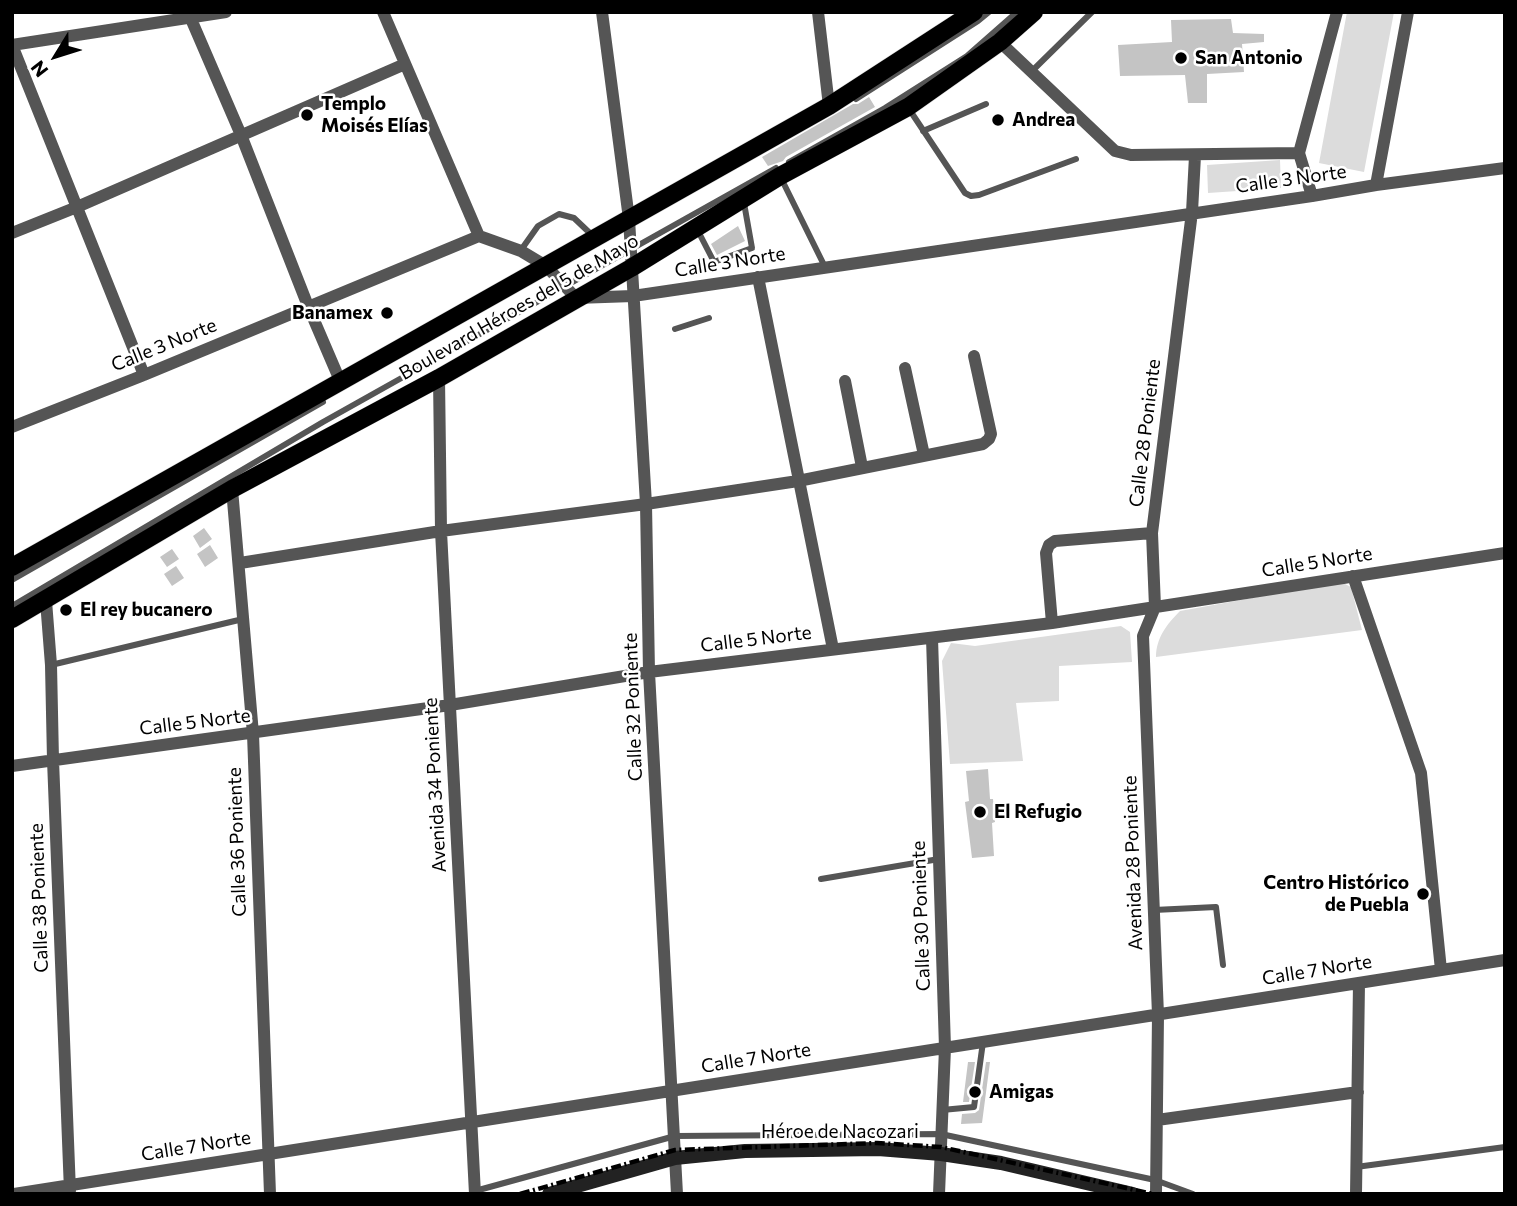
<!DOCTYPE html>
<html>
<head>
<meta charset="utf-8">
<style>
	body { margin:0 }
	#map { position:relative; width:1517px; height:1206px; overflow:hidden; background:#fff; font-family:Commissioner,sans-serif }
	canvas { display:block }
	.frame { position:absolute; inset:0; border:14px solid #000; pointer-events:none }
	.north { position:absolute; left:21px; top:21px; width:70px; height:70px; -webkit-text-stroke:5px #fff; paint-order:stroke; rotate:232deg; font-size:19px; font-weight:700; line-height:28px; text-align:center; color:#000 }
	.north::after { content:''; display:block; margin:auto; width:24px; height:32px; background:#000; clip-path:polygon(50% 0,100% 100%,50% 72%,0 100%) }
</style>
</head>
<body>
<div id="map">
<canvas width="1517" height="1206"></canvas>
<div class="frame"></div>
<div class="north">N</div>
</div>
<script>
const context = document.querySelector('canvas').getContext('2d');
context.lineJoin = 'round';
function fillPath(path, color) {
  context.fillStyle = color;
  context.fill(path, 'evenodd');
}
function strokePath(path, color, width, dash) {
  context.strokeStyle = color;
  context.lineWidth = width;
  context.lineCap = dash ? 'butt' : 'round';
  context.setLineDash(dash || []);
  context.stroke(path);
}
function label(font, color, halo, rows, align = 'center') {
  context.font = font + ' Commissioner,sans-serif';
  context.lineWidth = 5;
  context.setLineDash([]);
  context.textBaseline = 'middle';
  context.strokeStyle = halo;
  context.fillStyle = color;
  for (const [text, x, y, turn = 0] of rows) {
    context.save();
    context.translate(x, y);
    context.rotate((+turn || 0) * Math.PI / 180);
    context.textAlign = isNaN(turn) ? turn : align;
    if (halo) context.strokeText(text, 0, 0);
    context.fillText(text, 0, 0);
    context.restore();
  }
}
fillPath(new Path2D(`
	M1347,12H1394L1364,172L1319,163Z
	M1280,160L1281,188L1208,193L1207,165Z
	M1341,582L1351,587L1362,630L1156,657C1156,638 1167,624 1180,611Z
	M1121,626L1130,632L1132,662L1059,666V701L1016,703L1023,761L950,764L942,661L951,643L975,646Z`), '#dcdcdc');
fillPath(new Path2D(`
	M1231,19L1233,33L1264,34V42L1242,44L1244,72L1207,74V103H1188L1185,75L1120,76L1118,45L1172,42L1171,20Z
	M869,97L875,107L786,157L783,161L768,166L762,157L853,104H858Z
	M738,226L745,241L717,255L711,244Z
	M204,528L212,539L200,548L193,536Z
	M210,545L218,558L205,567L197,554Z
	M172,549L179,559L167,567L160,557Z
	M176,566L184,578L172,586L164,574Z
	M988,769L990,799H993L995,822L992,823L994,856L972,858L965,802L969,801L966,771Z
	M968,1062H975L969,1102H963Z
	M986,1062H990L982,1123L961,1124L962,1114L975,1113L979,1110Z`), '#c4c4c4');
const primary = new Path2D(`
	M12,567L829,106L974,12
	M12,619L232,489L439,378L631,268L780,176L908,107L1000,42L1034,12`);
strokePath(primary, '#dbdbdb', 19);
strokePath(new Path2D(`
	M1031,72L1092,12
	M856,99L978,21L989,12
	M909,109L965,193L971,196L979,195L1076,159
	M923,131L986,104
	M789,162L885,108L967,56L1017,12
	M781,178L825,267
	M697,229L714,262L752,248L744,203
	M521,250L538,226L559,214L574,218L594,237
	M675,329L709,318
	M12,580L323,402
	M12,606L323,422L776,168
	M51,665L243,619
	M821,879L939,859
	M1154,910L1216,907L1223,965
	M942,1110L974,1107L983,1042
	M1356,1167L1505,1147
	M475,1191L675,1136L941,1134L1155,1180L1193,1194`), '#555', 6);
strokePath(new Path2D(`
	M188,12L241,135L308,306L341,383
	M383,12L479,236
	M602,12L629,219L646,504L649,672L677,1194
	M818,12L829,106
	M1000,42L1115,151L1131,155L1299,153
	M12,45L144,375
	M12,45L226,12
	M1376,185L1408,12
	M1312,196L1299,153L1337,12
	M12,233L77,207L405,64
	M758,277L833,649
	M905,368L924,455
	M439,378L441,531L475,1194
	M845,381L862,467
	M12,427L144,375L479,236L521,251L546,266L576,298L633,296L1312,196L1376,185L1505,168
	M232,489L253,734L270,1194
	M240,563L441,531L646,504L798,481L983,444L989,439L991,434L974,356
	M1353,576L1421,773L1441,970
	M46,601L51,665L53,760L70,1191
	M1052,623L1046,553L1049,545L1055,541L1152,533
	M932,638L945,1048L939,1194
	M12,766L450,705L649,672L1052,623L1505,553
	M1157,1120L1358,1092
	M14,1194L1505,960
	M1156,1194L1158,1015L1143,636L1155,607L1152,533L1192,212L1195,156
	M1356,1194L1359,983`), '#555', 12);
strokePath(new Path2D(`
	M549,1194L675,1158L745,1151L878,1149L941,1154L1001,1163L1133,1194`), '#222', 14);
strokePath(primary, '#000', 18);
strokePath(new Path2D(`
	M520,1194L675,1150L877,1143L941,1147L1153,1194`), '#000', 4.5, [10, 3.5, 2, 3.5]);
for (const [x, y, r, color] of [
	[1181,58,7,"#000"],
	[307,115,7,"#000"],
	[998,120,7,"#000"],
	[387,313,7,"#000"],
	[66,610,7,"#000"],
	[980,812,7,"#000"],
	[1423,894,7,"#000"],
	[975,1092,7,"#000"]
]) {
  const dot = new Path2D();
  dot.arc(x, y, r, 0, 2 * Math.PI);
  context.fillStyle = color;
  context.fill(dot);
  strokePath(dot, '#fff', 2.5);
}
label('bold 19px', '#000', '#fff', [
	["San Antonio",1195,58],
	["Templo",321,104],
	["Moisés Elías",321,126],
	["Andrea",1012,120],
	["Banamex",373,313,"right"],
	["El rey bucanero",80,610],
	["El Refugio",994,812],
	["Centro Histórico",1409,883,"right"],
	["de Puebla",1409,905,"right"],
	["Amigas",989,1092]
], 'left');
label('19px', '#000', '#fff', [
	["Calle 3 Norte",1291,179,-8],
	["Calle 3 Norte",730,262,-9],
	["Boulevard Héroes del 5 de Mayo",519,307,-30],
	["Calle 3 Norte",164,345,-22],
	["Calle 28 Poniente",1145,433,-83],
	["Calle 5 Norte",1317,562,-9],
	["Calle 5 Norte",756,639,-7],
	["Calle 32 Poniente",633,707,-92],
	["Calle 5 Norte",195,722,-7],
	["Avenida 34 Poniente",435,785,-93],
	["Calle 36 Poniente",237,842,-92],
	["Avenida 28 Poniente",1133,863,-92],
	["Calle 38 Poniente",39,898,-92],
	["Calle 30 Poniente",921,916,-92],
	["Calle 7 Norte",1317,970,-9],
	["Calle 7 Norte",756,1058,-9],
	["Héroe de Nacozari",840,1132],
	["Calle 7 Norte",196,1146,-9]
]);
</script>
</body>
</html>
